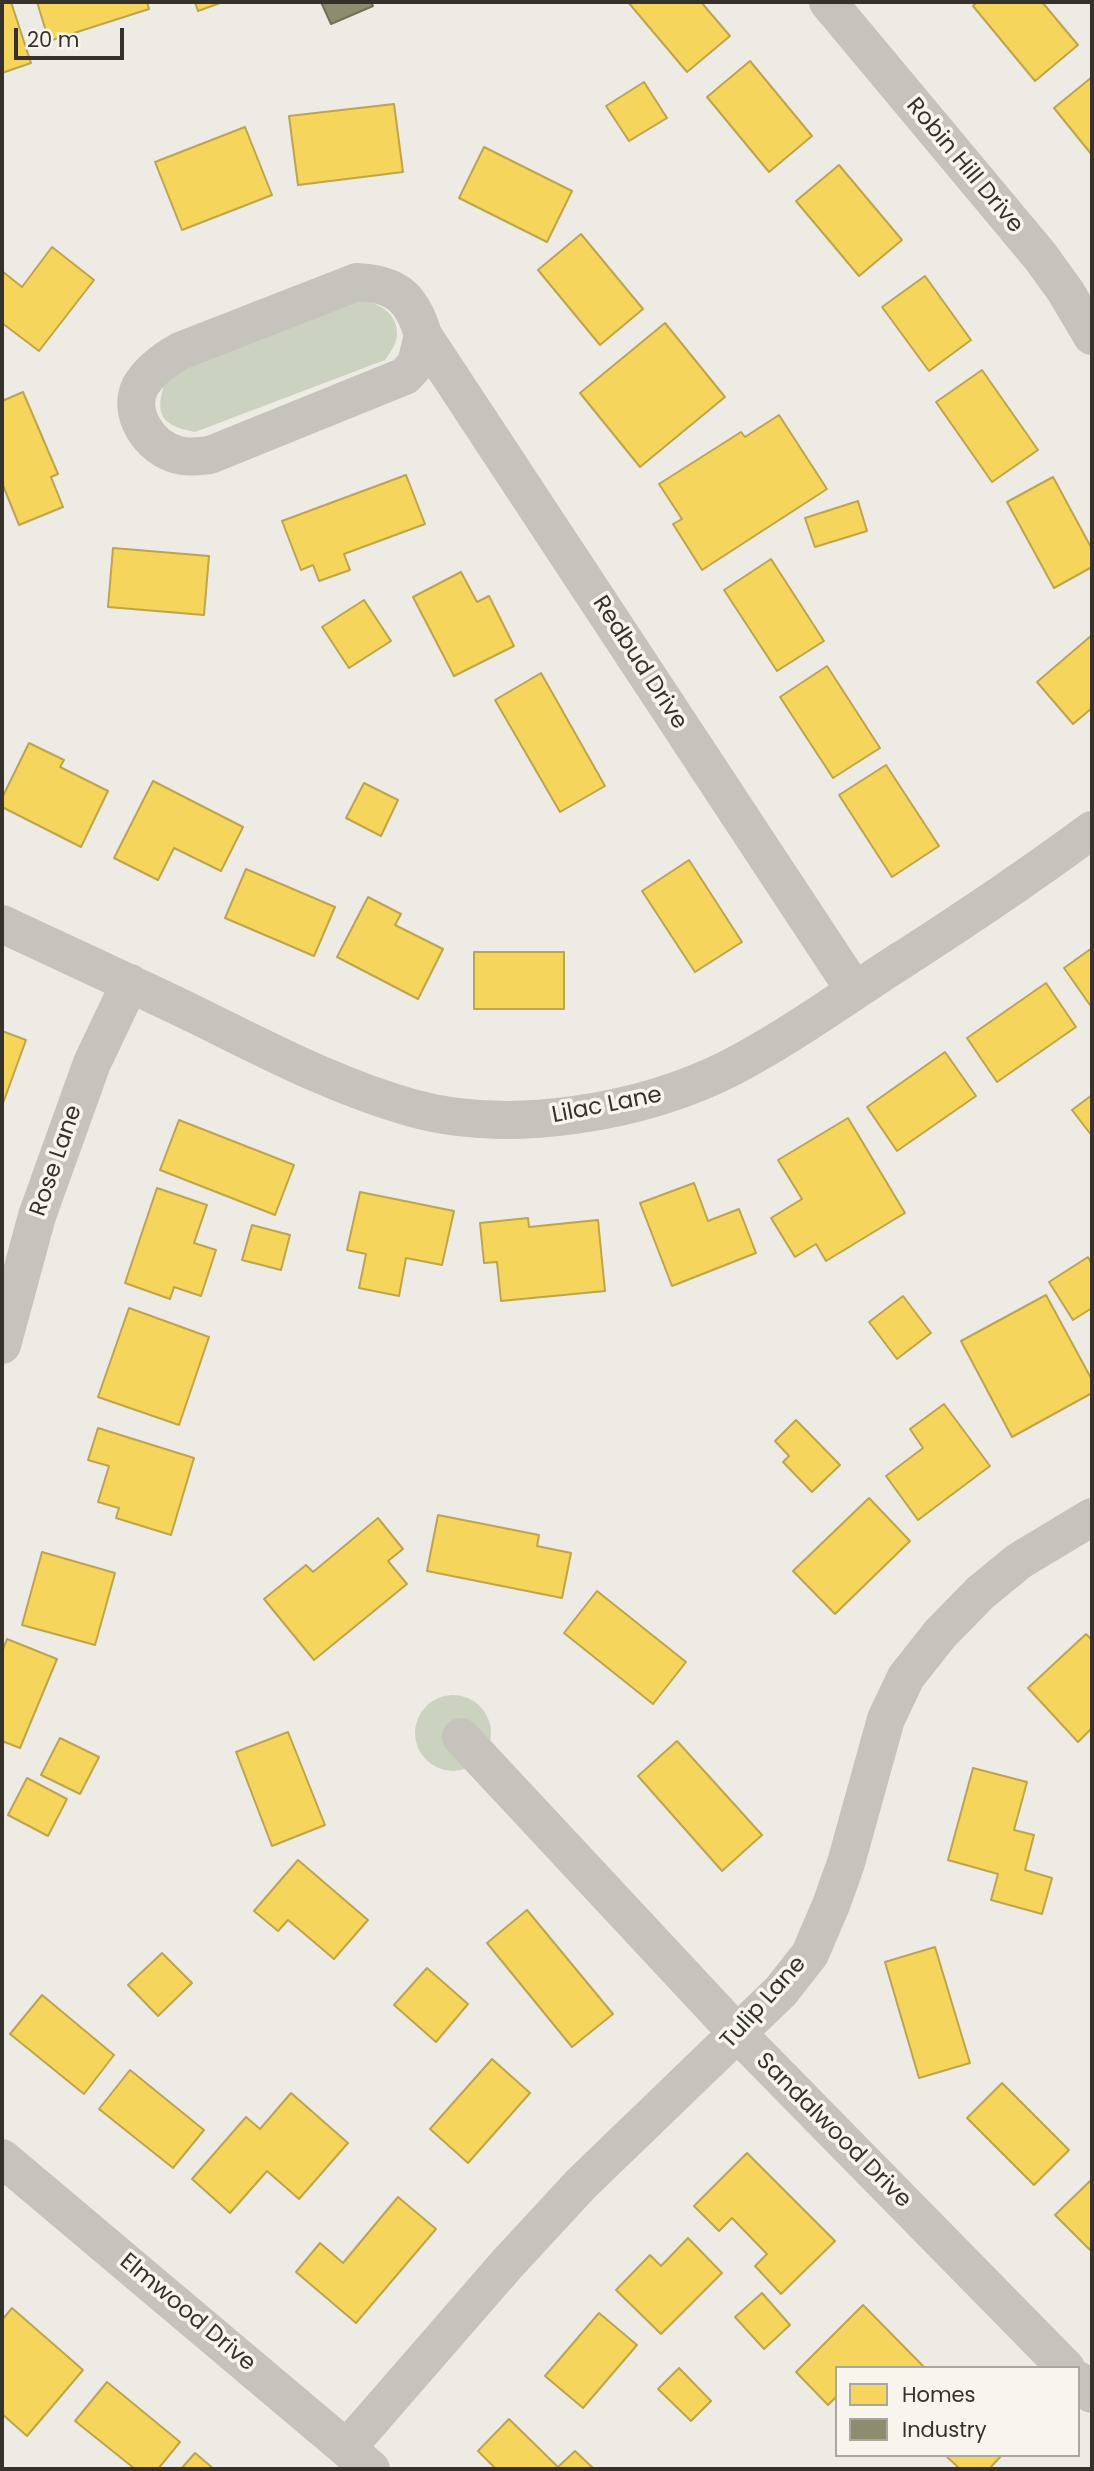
<!DOCTYPE html>
<html>
<head>
<meta charset="utf-8">
<style>
	body { margin:0 }
	#map { position:relative; width:1094px; height:2471px; overflow:hidden; background:#edebe4; font-family:Poppins,sans-serif }
	canvas { display:block }
	.frame { position:absolute; inset:0; border:4px solid #37312b; pointer-events:none }
	.legend { position:absolute; left:835px; top:2366px; width:245px; height:91px; box-sizing:border-box; background:#f8f5ec; border:2px solid #aba79f; margin:0; padding:9px 12px; list-style:none; font-size:21px; color:#37312b }
	.legend li { display:flex; align-items:center; gap:14px; height:35px }
	.legend b { width:35px; border:2px solid #aba79f }
	.scale { position:absolute; left:14px; top:28px; width:110px; height:32px; box-sizing:border-box; border:4px solid #37312b; border-top:0; padding-left:9px; font-size:21px; line-height:24px; white-space:nowrap; color:#37312b; -webkit-text-stroke:5px #f8f5ec; paint-order:stroke }
</style>
</head>
<body>
<div id="map">
<canvas width="1094" height="2471"></canvas>
<div class="frame"></div>
<ul class="legend">
<li><b style="height:19px;background:#f6d55c"></b>Homes</li>
<li><b style="height:19px;background:#8c8c6e"></b>Industry</li>
</ul>
<div class="scale">20 m</div>
</div>
<script>
const context = document.querySelector('canvas').getContext('2d');
context.lineJoin = 'round';
function fillPath(path, color) {
  context.fillStyle = color;
  context.fill(path, 'evenodd');
}
function strokePath(path, color, width, dash) {
  context.strokeStyle = color;
  context.lineWidth = width;
  context.lineCap = dash ? 'butt' : 'round';
  context.setLineDash(dash || []);
  context.stroke(path);
}
function label(font, color, halo, rows, align = 'center') {
  context.font = font + ' Poppins,sans-serif';
  context.lineWidth = 7;
  context.setLineDash([]);
  context.textBaseline = 'middle';
  context.strokeStyle = halo;
  context.fillStyle = color;
  for (const [text, x, y, turn = 0] of rows) {
    context.save();
    context.translate(x, y);
    context.rotate((+turn || 0) * Math.PI / 180);
    context.textAlign = isNaN(turn) ? turn : align;
    if (halo) context.strokeText(text, 0, 0);
    context.fillText(text, 0, 0);
    context.restore();
  }
}
fillPath(new Path2D(`
	M359,300C378,302 398,313 397,335C397,343 390,353 385,360L195,432C156,425 155,410 167,376Z
	M415 1733a38 38 0 1 1 76 0a38 38 0 1 1-76 0Z`), '#cbd2c0');
const homes = new Path2D(`
	M2,2H11L31,63L2,73Z
	M37,2H147L149,9L49,41Z
	M195,2H223L198,11Z
	M628,2H701L730,36L687,72Z
	M977,2H1042L1078,45L1035,81L973,6Z
	M750,61L812,136L769,172L707,97Z
	M1092,77V155L1054,108Z
	M644,82L667,118L629,141L606,106Z
	M394,104L403,172L298,185L289,116Z
	M245,127L272,195L182,230L155,162Z
	M484,147L572,191L547,242L459,198Z
	M839,165L902,240L859,276L796,201Z
	M581,234L643,309L600,345L538,270Z
	M52,247L94,280L39,351L2,323V271L22,287Z
	M925,276L971,340L929,371L882,307Z
	M665,323L725,397L640,467L580,393Z
	M982,370L1038,450L992,482L936,402Z
	M23,392L58,474L51,477L63,507L19,525L2,483V401Z
	M779,415L827,489L702,570L673,524L682,519L659,484L741,432L745,437Z
	M406,475L425,524L344,554L350,570L319,581L313,565L301,570L282,521Z
	M1053,477L1092,549V567L1054,588L1007,502Z
	M858,501L867,531L815,547L805,518Z
	M113,548L209,556L204,615L108,607Z
	M771,559L824,641L777,671L724,590Z
	M461,572L477,602L489,596L514,646L454,676L413,597Z
	M364,600L391,641L349,668L322,627Z
	M1092,635V708L1073,724L1037,682Z
	M827,666L880,748L833,778L780,697Z
	M541,673L605,786L560,812L495,700Z
	M29,743L64,760L60,767L108,791L81,847L2,807V798Z
	M886,765L939,846L892,877L839,795Z
	M153,781L243,827L221,871L174,848L158,880L114,858Z
	M364,783L398,800L381,836L346,818Z
	M689,860L742,942L695,972L642,891Z
	M246,869L335,907L314,956L225,918Z
	M368,897L401,914L395,925L443,949L418,999L337,957Z
	M1092,948V1008L1064,968Z
	M474,952H564V1009H474Z
	M1046,983L1076,1027L997,1082L967,1038Z
	M2,1031L26,1040L2,1106Z
	M945,1052L976,1096L897,1151L867,1107Z
	M1092,1095V1136L1072,1110Z
	M848,1118L905,1213L826,1261L816,1244L795,1257L771,1218L802,1199L778,1160Z
	M179,1120L294,1165L275,1215L160,1170Z
	M694,1183L708,1221L739,1209L756,1253L672,1286L640,1203Z
	M157,1188L207,1205L194,1243L216,1250L201,1296L174,1287L170,1299L125,1283Z
	M360,1192L454,1211L442,1265L406,1258L399,1296L359,1288L366,1254L347,1250Z
	M528,1218L529,1227L598,1220L605,1291L501,1301L497,1262L484,1263L480,1223Z
	M252,1225L290,1235L281,1270L242,1260Z
	M1088,1257L1092,1264V1308L1073,1320L1049,1282Z
	M1046,1295L1092,1380V1393L1012,1437L961,1341Z
	M903,1296L931,1333L897,1359L869,1322Z
	M129,1308L209,1337L179,1425L98,1397Z
	M944,1404L990,1466L918,1520L886,1476L923,1448L910,1429Z
	M796,1420L840,1465L812,1492L783,1462L789,1456L775,1441Z
	M98,1428L194,1458L171,1535L116,1518L119,1508L98,1502L109,1466L88,1460Z
	M869,1498L910,1541L835,1614L793,1571Z
	M438,1515L539,1535L537,1546L571,1553L562,1598L427,1571Z
	M378,1518L403,1549L388,1561L407,1584L314,1660L264,1599L306,1565L313,1572Z
	M42,1552L115,1573L95,1645L22,1625Z
	M597,1591L686,1662L653,1704L564,1633Z
	M1086,1634L1092,1640V1728L1078,1742L1028,1688Z
	M7,1639L57,1659L20,1748L2,1741V1652Z
	M288,1732L325,1825L272,1846L236,1752Z
	M60,1738L99,1757L80,1794L41,1775Z
	M677,1741L762,1835L722,1871L638,1776Z
	M973,1768L1027,1782L1014,1830L1034,1835L1025,1870L1052,1878L1042,1914L991,1900L998,1874L948,1860Z
	M27,1778L67,1799L48,1836L8,1815Z
	M298,1860L368,1920L334,1959L288,1920L278,1931L254,1911Z
	M527,1910L613,2014L572,2047L487,1943Z
	M935,1947L970,2063L919,2078L885,1962Z
	M162,1953L192,1983L158,2016L128,1985Z
	M427,1968L468,2004L436,2042L394,2005Z
	M42,1995L114,2055L84,2094L10,2034Z
	M492,2059L530,2093L468,2163L430,2129Z
	M130,2070L204,2130L173,2168L99,2109Z
	M1002,2083L1069,2150L1034,2185L967,2118Z
	M291,2093L348,2143L299,2199L267,2171L230,2213L192,2179L246,2117L260,2129Z
	M747,2153L835,2241L781,2294L755,2266L767,2254L732,2218L719,2231L694,2206Z
	M1091,2180L1092,2181V2252L1055,2215Z
	M398,2197L436,2229L356,2323L296,2272L320,2243L343,2263Z
	M688,2238L722,2273L661,2334L616,2290L650,2255L661,2266Z
	M762,2293L790,2325L764,2349L735,2317Z
	M863,2305L925,2368H837V2396L828,2405L796,2372Z
	M12,2308L83,2370L27,2436L2,2414V2320Z
	M599,2313L637,2345L583,2408L545,2376Z
	M679,2368L711,2401L691,2421L658,2389Z
	M107,2382L180,2442L158,2469H135L75,2421Z
	M509,2419L558,2467L575,2451L594,2469H496L478,2451Z
	M195,2453L214,2469H181Z
	M945,2455H1002L989,2469H960Z`);
fillPath(homes, '#f6d55c');
strokePath(homes, '#bda44d', 2);
const industry = new Path2D(`
	M321,2H371L373,6L331,24Z`);
fillPath(industry, '#8c8c6e');
strokePath(industry, '#72715a', 2);
strokePath(new Path2D(`
	M828,2L1040,256L1066,292L1092,336
	M423,335L416,364L405,376L210,455C199,456 188,458 178,455C150,448 127,414 140,387C149,371 164,360 180,351L357,282C396,284 412,297 423,335L855,991
	M2,924C68,955 134,985 200,1017C269,1051 337,1087 412,1108C510,1135 642,1113 732,1067C787,1038 839,1001 891,967C960,923 1027,878 1092,830
	M2,1345L37,1216L92,1063L130,983
	M461,1737L738,2034L1066,2368
	M2,2158L371,2469
	M1078,2380L1092,2394
	M347,2448L507,2264L581,2184L781,1991L810,1954L831,1905L846,1863L886,1719L906,1677L940,1634L980,1593L1019,1561L1092,1517`), '#c6c3bd', 38);
label('23px', '#37312b', '#f8f5ec', [
	["Robin Hill Drive",964,166,50],
	["Redbud Drive",639,663,57],
	["Lilac Lane",607,1106,-11],
	["Rose Lane",57,1161,-71],
	["Tulip Lane",764,2003,-48],
	["Sandalwood Drive",833,2131,45],
	["Elmwood Drive",187,2313,40]
]);
</script>
</body>
</html>
